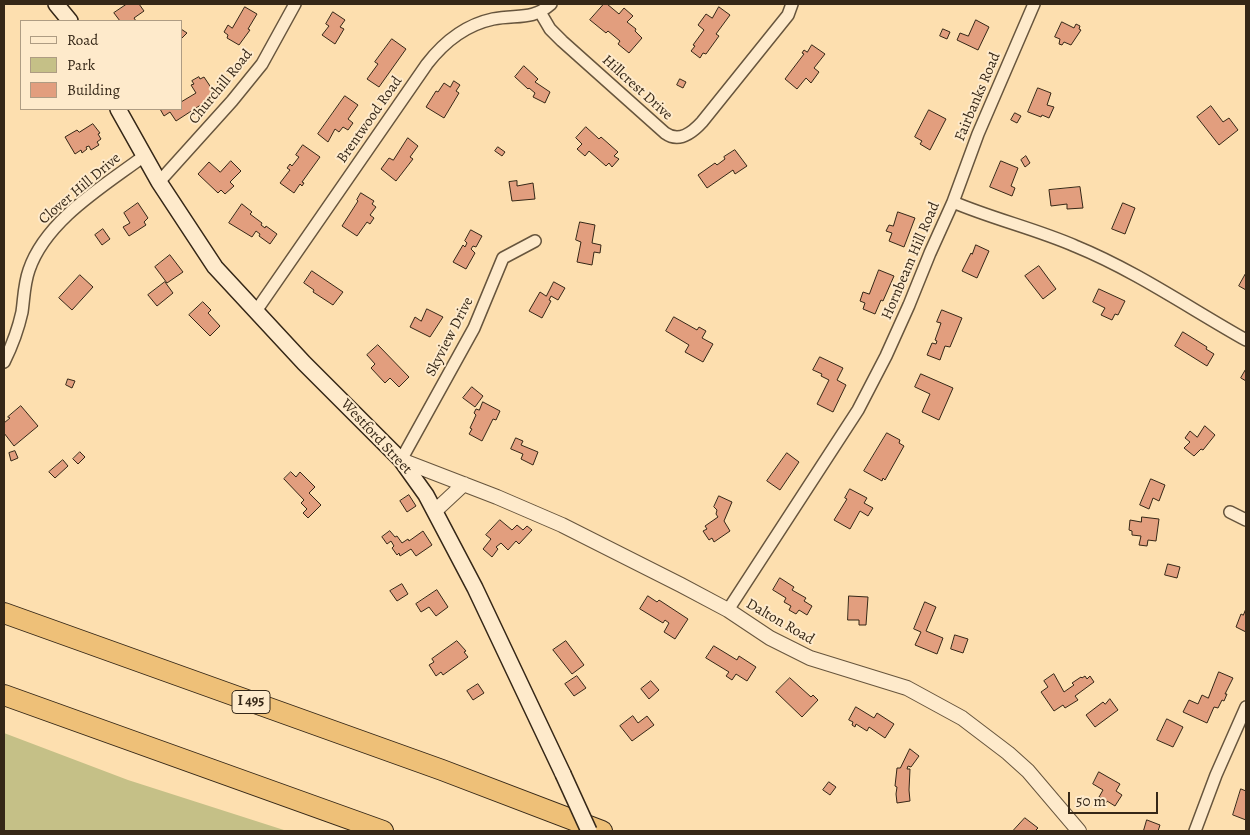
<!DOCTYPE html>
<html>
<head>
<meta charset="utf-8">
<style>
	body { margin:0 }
	#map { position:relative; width:1250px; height:835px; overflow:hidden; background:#fddfaf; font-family:Alegreya,serif }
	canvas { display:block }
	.frame { position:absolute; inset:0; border:5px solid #352717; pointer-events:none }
	.legend { position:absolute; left:20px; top:20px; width:162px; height:90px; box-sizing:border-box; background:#feeacb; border:1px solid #ae9c83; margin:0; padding:6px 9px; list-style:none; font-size:15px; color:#352717 }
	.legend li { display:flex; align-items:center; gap:10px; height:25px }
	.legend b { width:25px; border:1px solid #ae9c83 }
	.scale { position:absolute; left:1068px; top:792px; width:90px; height:22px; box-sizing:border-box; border:2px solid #352717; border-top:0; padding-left:6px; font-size:15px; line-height:18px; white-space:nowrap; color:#352717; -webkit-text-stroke:4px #feeacb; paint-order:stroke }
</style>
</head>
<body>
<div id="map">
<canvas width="1250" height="835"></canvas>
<div class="frame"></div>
<ul class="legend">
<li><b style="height:6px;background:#feeacb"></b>Road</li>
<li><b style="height:14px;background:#c5c087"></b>Park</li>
<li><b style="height:14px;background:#e29e7e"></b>Building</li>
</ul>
<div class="scale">50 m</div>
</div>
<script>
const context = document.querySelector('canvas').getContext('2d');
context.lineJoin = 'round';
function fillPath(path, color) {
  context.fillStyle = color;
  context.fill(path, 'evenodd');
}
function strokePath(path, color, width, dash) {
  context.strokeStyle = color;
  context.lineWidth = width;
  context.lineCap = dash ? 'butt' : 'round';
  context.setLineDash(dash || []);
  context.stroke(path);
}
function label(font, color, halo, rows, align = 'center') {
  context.font = font + ' Alegreya,serif';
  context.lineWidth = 4;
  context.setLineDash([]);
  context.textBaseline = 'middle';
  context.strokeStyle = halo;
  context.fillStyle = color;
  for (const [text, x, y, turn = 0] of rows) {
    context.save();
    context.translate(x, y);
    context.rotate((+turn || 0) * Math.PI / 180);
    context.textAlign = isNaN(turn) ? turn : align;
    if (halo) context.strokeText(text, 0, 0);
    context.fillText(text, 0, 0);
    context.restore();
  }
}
fillPath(new Path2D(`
	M4,733L128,780L287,831H4Z`), '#c5c087');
const building = new Path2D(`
	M127,4H139L144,11L134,18L136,21H120L114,13Z
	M604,4H607L619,14L624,8L633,16L627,22L636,29L635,31L642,38L629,53L618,44L620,41L608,31L606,33L590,20Z
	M245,7L257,14L248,29L250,30L239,45L227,38L228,35L224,32L228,25L232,28Z
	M719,7L730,15L716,34L719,36L706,54L703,53L700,58L691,51L695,46L693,45L704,30L698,25L706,14L712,18Z
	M333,12L345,20L340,27L344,29L335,44L322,35L329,26L326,24Z
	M976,20L989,27L978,50L957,40L960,33L968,36Z
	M1062,22L1074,28L1076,24L1080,26L1079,29L1081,30L1071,45L1064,42L1062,45L1059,44L1060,39L1055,37Z
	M181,29L187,33L181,39Z
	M943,29L950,32L947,39L940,36Z
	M392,39L406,49L379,87L367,79L378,64L375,62Z
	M812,45L825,54L814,68L819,72L811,83L806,78L797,89L785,79L804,54L802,53L804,50L807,52Z
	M524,66L538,79L535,82L550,92L545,103L533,97L535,93L529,88L528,89L515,77Z
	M199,77L200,79L204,77L216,95L176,121L170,112L164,116L160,109H181V102L196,93L191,85L194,84L192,81Z
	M680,79L686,82L683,88L677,85Z
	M454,81L460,85L456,91L459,93L444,118L426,107L436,91L438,92L444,83L450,87Z
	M1038,88L1051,93L1047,105L1054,107L1049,118L1042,115L1041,117L1028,112Z
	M345,96L358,105L348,119L353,123L348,130L343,127L339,132L335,129L328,142L318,134Z
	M1211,106L1223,122L1229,118L1238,130L1219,145L1197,117Z
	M929,110L946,119L930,150L920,144L922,141L915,137Z
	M1015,113L1021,116L1017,123L1011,120Z
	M93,124L100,133L98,134L101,139L97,142L99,145L91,150L89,146L86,147L87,149L82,153L81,150L75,154L65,137L77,130L79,132Z
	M586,127L599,139L601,137L618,152L614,156L619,159L612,167L609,163L606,166L589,151L585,156L577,149L582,144L576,138Z
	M408,138L418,146L410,157L413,159L396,181L381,169L389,158L393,160Z
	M303,145L320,157L302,182L304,183L302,186L300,184L294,193L280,183L290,170L287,168L290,164L292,166L299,157L296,155Z
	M498,147L505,152L502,156L495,151Z
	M735,150L747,166L735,174L733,170L707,188L698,175L715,163L717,165L725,159L724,157Z
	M1026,156L1030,163L1025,167L1021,160Z
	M231,161L241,171L230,182L234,186L225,194L221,190L218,193L198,174L209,162L220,172Z
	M1001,161L1018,168L1011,186L1015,188L1012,196L990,187Z
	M517,181V186L533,183L535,199L512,201L509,182Z
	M1080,187L1083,208L1067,209V204L1051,206L1049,190Z
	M361,193L374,201L372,204L376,207L370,215L374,218L370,224L367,222L357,236L342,226L358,201L357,200Z
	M138,203L148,218L144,222L146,225L129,236L123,227L130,223L124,213Z
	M1123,203L1135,208L1125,234L1112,229Z
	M242,204L252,212L250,214L262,223L261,225L265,228L266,226L277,234L270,244L259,236L260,234L256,231L252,237L229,223Z
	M898,212L915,218L904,247L889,241L892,233L886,231L889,225L893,226Z
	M580,222L595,225L592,243L601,245L600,253L594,252L592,265L577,262L581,242L576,240Z
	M103,229L110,239L102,245L95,235Z
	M471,230L482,236L476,247L473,246L471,249L475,253L466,269L453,262L463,245L465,247L467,243L465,241Z
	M976,245L989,251L977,278L962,271L971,253L972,254Z
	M170,255L183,272L167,283L155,267Z
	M1039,266L1056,289L1043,299L1025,276Z
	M879,270L894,276L883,301L881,300L875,314L863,309L865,303L860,301L863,292L869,294Z
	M312,271L343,292L333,305L313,292L314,290L304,283Z
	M1246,273V290L1239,286Z
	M80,275L93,287L72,310L59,298Z
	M165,282L173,293L157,306L148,295Z
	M554,282L565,288L558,300L551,296L549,300L551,301L542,318L529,311L540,292L546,296Z
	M1099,289L1125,301L1118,315L1115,314L1112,320L1101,315L1105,308L1093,302Z
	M203,302L211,310L208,313L220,326L210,336L189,315Z
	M427,309L443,317L430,337L410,327L415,317L421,321Z
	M942,310L962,318L950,347L945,346L940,360L927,355L932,343L936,344L937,341L935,340L941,323L937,322Z
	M674,317L697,330L699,327L706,331L702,338L713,344L703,362L685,352L689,345L666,331Z
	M1183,332L1207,347L1206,349L1214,354L1207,366L1175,346Z
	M378,345L409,377L399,387L390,378L385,383L371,368L375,364L367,355Z
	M820,357L843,368L837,380L846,385L833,412L817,404L829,380L821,376L822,374L813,370Z
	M1246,369V381L1241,378Z
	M921,374L953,388L939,420L922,412L930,394L915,387Z
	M68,379L75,381L72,388L66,385Z
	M472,387L483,396L475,407L463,398Z
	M483,402L500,411L496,420L493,419L482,441L469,434L472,429L470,428L476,415L474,413L476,409L479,410Z
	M21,406L38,426L14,446L4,433V423L10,418L8,417Z
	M1205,426L1215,435L1203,450L1201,449L1194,456L1184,448L1190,442L1185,438L1190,431L1197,437Z
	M887,433L900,440L899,443L904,446L885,480L883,478L882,481L864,471Z
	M516,438L523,441L521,445L538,452L533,465L521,459L523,454L511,449Z
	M15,451L18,458L11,461L9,453Z
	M80,452L85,457L78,464L73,459Z
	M787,453L799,462L780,490L767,481Z
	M63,460L68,466L55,478L49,472Z
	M291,472L296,477L300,472L315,487L309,493L321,505L308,518L303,513L307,509L301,503L304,500L284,479Z
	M1151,479L1165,485L1159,501L1153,498L1149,509L1140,505Z
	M850,489L867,498L864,503L873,508L868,516L860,511L850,529L834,520L847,499L845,498Z
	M409,495L416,506L407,512L400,501Z
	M719,496L732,502L724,521L730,531L714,542L712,538L709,540L703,531L707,529L705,526L718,517L716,514L717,510L714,507Z
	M1142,517L1159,519L1156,541L1148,540L1147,546L1139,545L1141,536L1132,535V531L1129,530L1130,520L1141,522Z
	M500,520L512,530L517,525L523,530L527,526L532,530L519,544L516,541L508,550L501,543L496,547L498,549L492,557L483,549L491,539L486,535Z
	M390,531L395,537L397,536L402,543L408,539L409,541L423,531L432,545L416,556L411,549L400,556L399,553L397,555L392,548L394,546L391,541L387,544L382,537Z
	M1168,564L1180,567L1177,578L1165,575Z
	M780,578L794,587L792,590L806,598L804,601L812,606L807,615L799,610L796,614L789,610L791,606L784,602L786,598L773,590Z
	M402,584L408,594L397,601L390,591Z
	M437,590L448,607L436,616L429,607L421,612L416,604Z
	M648,596L657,602L659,600L688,619L675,639L664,632L669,623L665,620L663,623L640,609Z
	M849,596L868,597L866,625H859V620H848Z
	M925,602L936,607L926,631L943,638L937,654L915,645L921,632L914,629Z
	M1246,609V632L1236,627L1241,614L1243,615Z
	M955,635L968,639L963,653L951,649Z
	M457,641L466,651L464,652L468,657L443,675L441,672L436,676L429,665L434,662L432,659Z
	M566,641L584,665L572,674L553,650Z
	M714,646L737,660L739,656L756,667L747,681L736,674L732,680L726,676L729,672L706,658Z
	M1219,672L1233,678L1225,694H1227L1224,701L1222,700L1218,708L1214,707L1207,723L1183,712L1189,700L1198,704L1202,695L1208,698Z
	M1054,674L1064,692L1074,685L1072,683L1081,677L1082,678L1085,676L1087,679L1090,676L1094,682L1075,696L1078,700L1065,708L1063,705L1054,711L1041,692L1048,687L1044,681Z
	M577,676L586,688L574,696L565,684Z
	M790,678L811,697L813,695L818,700L802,717L776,692Z
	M651,681L659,690L649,699L641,689Z
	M478,684L484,693L473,700L467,691Z
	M1110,699L1118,710L1095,727L1086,715L1103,702L1105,704Z
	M856,707L874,718L877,713L894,724L885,738L869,727L867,731L856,724L855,727L852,725L853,722L849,720Z
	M633,716L638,723L647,716L654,725L632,741L620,726Z
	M1167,719L1183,727L1173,747L1157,740Z
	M910,749L919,756L911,767L908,766L907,769H910L909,790L910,801L897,803L896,794L897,787L895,786L897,768H900Z
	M1099,772L1120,784L1116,791L1122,795L1115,806L1107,801L1106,803L1103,801L1104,799L1099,797L1103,790L1093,784Z
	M829,782L836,787L830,795L823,790Z
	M1241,789L1246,791V820L1233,815Z
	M1025,818L1038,828L1035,831H1013Z
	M1147,820L1160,825L1158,831H1140H1143Z`);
fillPath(building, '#e29e7e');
strokePath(building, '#352717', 1);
const minor = new Path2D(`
	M540,12L550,29L562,41L665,133C679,143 692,133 702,122L788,15L792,4
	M159,182L232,101L262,64L295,4
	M953,202L978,134L1034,4
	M256,311L427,64C444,42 465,25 493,19C516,14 532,21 551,4
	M4,362C12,346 18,330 22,312C24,298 24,284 29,270C46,220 104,186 144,156
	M401,460L474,328L503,258L535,241
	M1230,512L1246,520
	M728,610L858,410L886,356L909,305L930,253L953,202C993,219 1036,229 1075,246C1136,271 1189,308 1246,340
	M1195,831L1216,775L1246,707`);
const tertiary = new Path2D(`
	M401,460L497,497L562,525L681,585L728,610L770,638L810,658L907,688L962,718L1008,753L1028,771L1079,831
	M435,511L464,484`);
const secondary = new Path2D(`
	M56,4L70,21
	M118,109L159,182L215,267L304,363L401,460L426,495L475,588L563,774`);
const motorway = new Path2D(`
	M4,613L442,770L602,831
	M4,695L383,831`);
strokePath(minor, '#67553d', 14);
strokePath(tertiary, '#67553d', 16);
strokePath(secondary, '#352717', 18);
strokePath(motorway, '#352717', 22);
strokePath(minor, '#feeacb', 11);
strokePath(tertiary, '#feeacb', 14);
strokePath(secondary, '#feeacb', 15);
strokePath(motorway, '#eec078', 20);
const secondaryBridge = new Path2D(`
	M563,774L589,831`);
strokePath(secondaryBridge, '#352717', 18, []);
strokePath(secondaryBridge, '#feeacb', 15);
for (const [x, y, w] of [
	[251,702,38]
]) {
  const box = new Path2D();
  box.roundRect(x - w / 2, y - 11.5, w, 23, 4);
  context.fillStyle = '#feeacb';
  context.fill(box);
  strokePath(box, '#352717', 1);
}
label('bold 14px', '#352717', null, [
	["I 495",251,702]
]);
label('15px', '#352717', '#feeacb', [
	["Churchill Road",221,87,-51],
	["Hillcrest Drive",637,88,42],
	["Fairbanks Road",978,97,-67],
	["Brentwood Road",370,120,-55],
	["Clover Hill Drive",80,189,-40],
	["Hornbeam Hill Road",911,261,-67],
	["Skyview Drive",450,337,-63],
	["Westford Street",376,437,47],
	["Dalton Road",780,622,30]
]);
</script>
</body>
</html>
